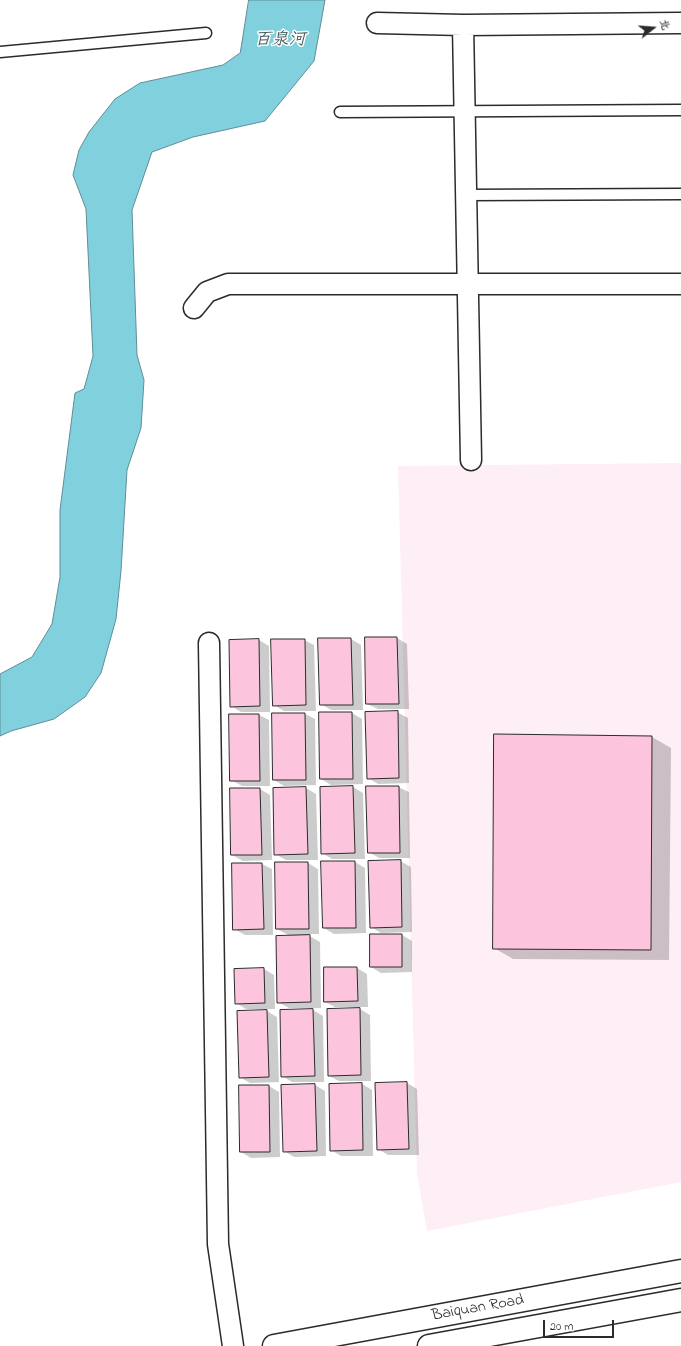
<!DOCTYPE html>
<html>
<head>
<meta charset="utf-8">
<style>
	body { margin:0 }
	#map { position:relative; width:681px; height:1346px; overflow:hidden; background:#fff; font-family:"Indie Flower","LXGW WenKai TC",sans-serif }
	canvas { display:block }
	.north { position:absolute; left:633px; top:8px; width:40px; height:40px; -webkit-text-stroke:3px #fff; paint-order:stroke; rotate:73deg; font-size:11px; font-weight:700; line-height:16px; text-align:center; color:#2b2b2b }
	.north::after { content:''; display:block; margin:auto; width:14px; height:18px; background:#2b2b2b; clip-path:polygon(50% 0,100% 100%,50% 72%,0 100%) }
	.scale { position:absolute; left:543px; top:1320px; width:71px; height:18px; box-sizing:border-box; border:2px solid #2b2b2b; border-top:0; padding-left:5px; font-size:12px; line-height:14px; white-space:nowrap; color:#2b2b2b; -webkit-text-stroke:3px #fff; paint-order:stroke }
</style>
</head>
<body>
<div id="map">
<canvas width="681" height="1346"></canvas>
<div class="north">北</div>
<div class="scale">20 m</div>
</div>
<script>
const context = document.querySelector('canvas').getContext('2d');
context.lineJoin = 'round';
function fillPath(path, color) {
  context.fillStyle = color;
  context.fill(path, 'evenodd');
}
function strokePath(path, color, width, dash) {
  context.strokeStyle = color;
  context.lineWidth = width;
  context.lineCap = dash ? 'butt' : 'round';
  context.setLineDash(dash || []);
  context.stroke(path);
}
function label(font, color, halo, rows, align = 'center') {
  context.font = font + ' "Indie Flower","LXGW WenKai TC",sans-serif';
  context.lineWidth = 3;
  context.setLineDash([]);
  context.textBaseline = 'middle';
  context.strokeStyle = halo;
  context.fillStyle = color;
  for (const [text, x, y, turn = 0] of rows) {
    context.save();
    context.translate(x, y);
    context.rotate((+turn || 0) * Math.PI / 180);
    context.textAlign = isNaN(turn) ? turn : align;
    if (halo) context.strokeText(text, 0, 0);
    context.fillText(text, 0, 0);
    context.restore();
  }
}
fillPath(new Path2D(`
	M681,463V1182L427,1231L417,1174L398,466Z`), '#feeef5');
const water = new Path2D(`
	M249,0H325L314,61L265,121L193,137L152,152L132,210L137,355L144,380L141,428L127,470L121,571L116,619L101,673L85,697L54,719L11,731L0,736V674L32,657L52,624L60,577V510L75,393L84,389L93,356L86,209L73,175L79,150L89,132L115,99L140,83L223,65L240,53Z`);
fillPath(water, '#81d0de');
strokePath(water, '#5f8e96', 1);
fillPath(new Path2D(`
	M397,638L407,644L409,709H378L367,704Z
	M319,639H351L361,645L363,710H331L321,704Z
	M259,640L269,646L270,712H241L231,706Z
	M304,640L314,645L316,711H284L274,705Z
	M397,712L408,718L409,783L378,784L368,778Z
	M352,713L362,719L363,784L331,785L321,779Z
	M305,714L315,719L316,785L284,786L274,780Z
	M259,715L269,720L270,786H242L231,780Z
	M652,737L671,748L669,960L513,959L494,948Z
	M353,787L363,793L365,859H332L322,853Z
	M398,787L409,792L410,858H379L369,852Z
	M306,788L316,794L318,860H286L275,854Z
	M231,789H260L270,795L272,860L243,861L232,855Z
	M400,861L411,867L412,932L381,933L371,927Z
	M355,862L365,868L366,933L334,934L324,928Z
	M308,863L318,869L319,934H306L320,942L321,1008H289L278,1002L290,936L277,929Z
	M262,864L272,869L273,935H245L234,929Z
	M402,935L412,941V972L381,973L371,967Z
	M357,968L367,974L368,1007H335L325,1002Z
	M264,969L274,975L275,1009H246L236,1003L235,970Z
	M360,1009L370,1015L371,1081H339L329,1076Z
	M313,1010L323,1016L324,1082H292L282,1076L281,1011Z
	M267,1011L277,1017L279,1082L250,1083L240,1077Z
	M407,1083L417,1089L419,1155H388L378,1149L376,1084Z
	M362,1084L372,1090L373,1156H341L331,1150Z
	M315,1085L325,1091L326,1156L294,1157L284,1151Z
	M269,1086L279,1092L280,1157L251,1158L241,1152Z`), '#0003');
const building = new Path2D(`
	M365,637H397L399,704H366Z
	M318,638H351L353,705H320Z
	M259,639L260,706L230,707L229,640Z
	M271,639H305L306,705L273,706Z
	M398,711L399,778L367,779L365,712Z
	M319,712H352L353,779H320Z
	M272,713H305L306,780H273Z
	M229,714H259L260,781H230Z
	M494,734L652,736L651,950L493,949Z
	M353,786L355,853L321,854L320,787Z
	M366,786H399L400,853H368Z
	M306,787L308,854L274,855L273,788Z
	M230,788H260L262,855H231Z
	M401,860L402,927L370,928L368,861Z
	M321,861H355L356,928H323Z
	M275,862H308L309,929H276Z
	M232,863H262L264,929L233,930Z
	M370,934H402V967H370Z
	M310,935L311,1002L277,1003L276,936Z
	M324,967H357L358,1001L324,1002Z
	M264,968L265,1003L235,1004L234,969Z
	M360,1008L361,1075L328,1076L327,1009Z
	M313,1009L315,1076L281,1077L280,1010Z
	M267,1010L269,1077L239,1078L237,1011Z
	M407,1082L409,1149L377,1150L375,1083Z
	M362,1083L363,1150L330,1151L329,1084Z
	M315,1084L317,1151L283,1152L281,1085Z
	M239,1085H269L270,1152H240Z`);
fillPath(building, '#fcc5dd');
strokePath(building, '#2b2b2b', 1);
const service = new Path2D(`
	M0,52L206,33
	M340,112L681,110
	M466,195L681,194`);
const minor = new Path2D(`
	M377,23L463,25L681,23
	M463,25L471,460
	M194,308L207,292L228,284H681
	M209,643L218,1244L233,1346`);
const secondary = new Path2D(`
	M274,1346L681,1271
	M429,1346L681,1300`);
strokePath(service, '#2b2b2b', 13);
strokePath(minor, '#2b2b2b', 23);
strokePath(secondary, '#2b2b2b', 25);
strokePath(service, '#fff', 10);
strokePath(minor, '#fff', 20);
strokePath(secondary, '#fff', 22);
label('16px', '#2b2b2b', '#fff', [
	["Baiquan Road",478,1309,-10]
]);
label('italic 17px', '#455d61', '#fff', [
	["百泉河",280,41]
]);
</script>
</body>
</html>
